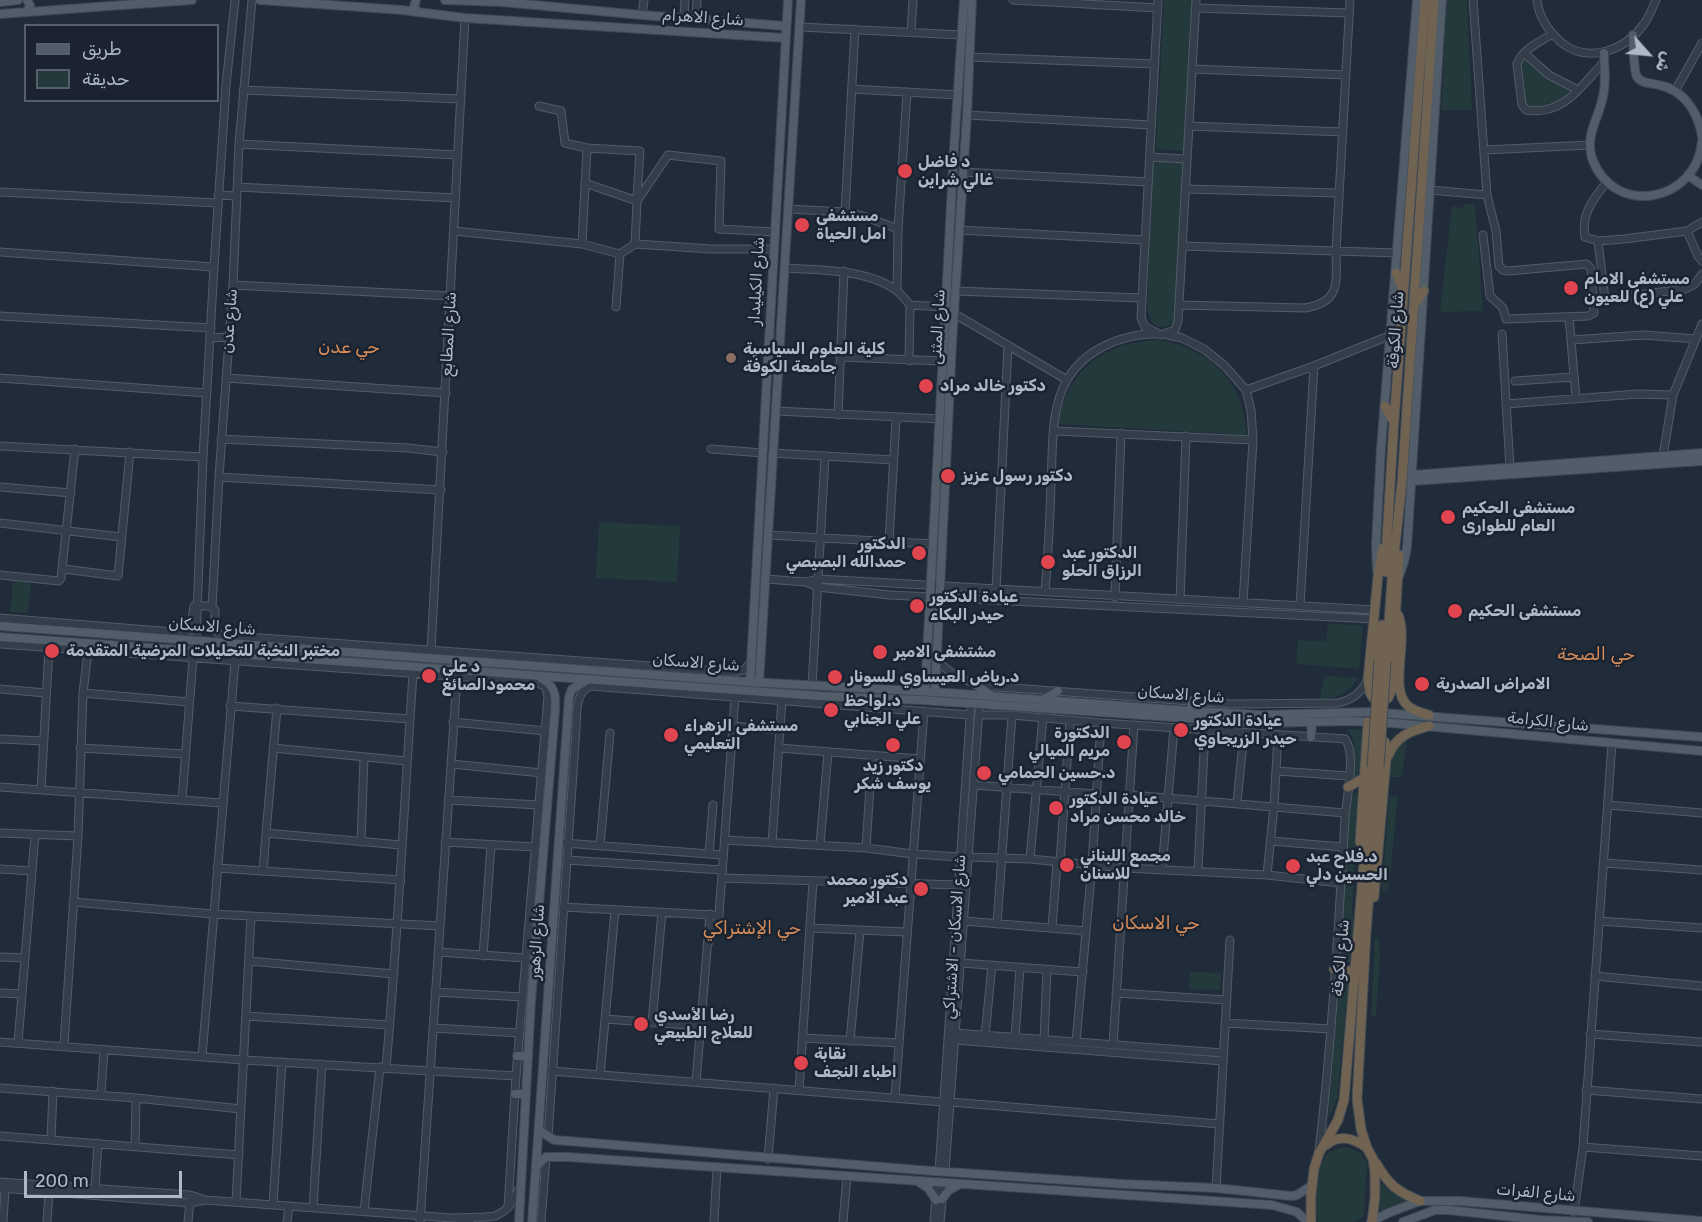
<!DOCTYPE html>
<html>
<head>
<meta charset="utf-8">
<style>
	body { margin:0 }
	#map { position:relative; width:1702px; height:1222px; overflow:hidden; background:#212c3a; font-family:Rubik,Cairo,sans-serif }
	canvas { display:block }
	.legend { position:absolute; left:24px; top:24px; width:195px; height:78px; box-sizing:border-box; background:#1a232f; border:2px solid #565f6b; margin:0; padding:8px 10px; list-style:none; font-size:18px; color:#afb9c6 }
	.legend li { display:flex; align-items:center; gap:12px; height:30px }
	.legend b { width:30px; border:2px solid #565f6b }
	.north { position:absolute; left:1618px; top:24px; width:60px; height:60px; -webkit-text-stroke:4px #1a232f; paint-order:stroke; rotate:117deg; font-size:16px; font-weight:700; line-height:24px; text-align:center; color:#afb9c6 }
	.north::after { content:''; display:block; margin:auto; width:21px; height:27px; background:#afb9c6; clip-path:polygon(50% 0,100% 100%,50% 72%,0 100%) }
	.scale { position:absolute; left:24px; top:1171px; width:158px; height:27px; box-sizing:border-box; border:3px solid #afb9c6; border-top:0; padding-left:8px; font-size:18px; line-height:21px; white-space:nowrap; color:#afb9c6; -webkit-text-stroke:4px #1a232f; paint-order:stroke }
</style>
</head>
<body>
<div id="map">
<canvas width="1702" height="1222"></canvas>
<ul class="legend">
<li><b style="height:8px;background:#525d6a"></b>طريق</li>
<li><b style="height:16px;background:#23393b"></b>حديقة</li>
</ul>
<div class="north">ش</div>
<div class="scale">200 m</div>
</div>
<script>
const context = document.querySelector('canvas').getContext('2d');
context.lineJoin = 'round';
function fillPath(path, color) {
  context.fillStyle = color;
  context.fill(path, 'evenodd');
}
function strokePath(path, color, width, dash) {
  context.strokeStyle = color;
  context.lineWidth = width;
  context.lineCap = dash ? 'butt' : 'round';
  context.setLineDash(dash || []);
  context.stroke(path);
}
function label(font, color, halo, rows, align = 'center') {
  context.font = font + ' Rubik,Cairo,sans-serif';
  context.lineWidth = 5;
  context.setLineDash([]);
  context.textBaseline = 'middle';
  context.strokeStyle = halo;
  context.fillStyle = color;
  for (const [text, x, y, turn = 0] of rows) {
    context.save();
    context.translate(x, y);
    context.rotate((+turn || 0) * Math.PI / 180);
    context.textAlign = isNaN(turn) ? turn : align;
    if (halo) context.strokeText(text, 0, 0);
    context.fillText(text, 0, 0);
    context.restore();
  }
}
fillPath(new Path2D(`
	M1164,0H1192L1184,151L1156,149Z
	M1447,0H1467L1472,110H1441Z
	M1525,58L1549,79L1570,88L1566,96L1559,103C1547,102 1537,109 1527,106L1524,101L1520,64Z
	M1153,161L1183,163L1174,321L1168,326L1160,327L1153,324L1147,310Z
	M1465,204H1475L1483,311L1440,312L1452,206L1464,208Z
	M1159,340C1210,349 1244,381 1247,435L1057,424C1069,369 1103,342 1159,340Z
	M599,522L680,526L677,582L596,578Z
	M13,580L31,582L28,613L10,612Z
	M1328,623L1363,626L1359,669L1296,664L1298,640L1326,642Z
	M1324,676L1359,678C1347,693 1340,698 1320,699Z
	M1348,729L1364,730L1360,775L1351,783L1354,742Z
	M1407,738L1402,777H1389L1393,752Z
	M1359,790L1352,909L1354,924L1352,963L1340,959L1351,797Z
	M1389,796L1398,797L1388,892L1382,891Z
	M1375,937L1378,938L1380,954L1376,1017L1371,1015Z
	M1190,972L1221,973L1220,990L1189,989Z
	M1340,974L1349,979L1337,1099L1328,1119Z
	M1346,1147L1360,1152L1367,1164L1364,1216L1354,1222H1318C1317,1206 1316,1175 1323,1160C1327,1151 1337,1148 1346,1147Z
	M1381,1184L1411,1200L1380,1211Z`), '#23393b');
const minor = new Path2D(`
	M1013,0L1158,8
	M1158,0L1141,318L1145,327L1161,335L1175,330L1178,321L1196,0
	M1473,0L1487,195L1496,231L1499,266L1503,270L1508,271L1587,264L1591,269L1594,313L1588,316L1506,319L1503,308L1490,296L1483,235
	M1537,0C1539,18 1548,31 1562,43C1589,64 1625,50 1643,25C1649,18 1652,8 1656,0
	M1196,8L1349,13
	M642,15L644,0
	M684,17L685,0
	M696,18L697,0
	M800,27L962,35
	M911,32L913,0
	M1552,34C1540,42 1522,49 1517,64L1522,105L1526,110C1564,116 1581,86 1604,62
	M1524,53L1549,75L1578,90
	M969,57L1155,64
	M1192,69L1346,75
	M852,89L958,95
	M243,90L461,99
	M1675,91L1702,43
	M539,106L561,111L565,143L587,148L582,244
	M967,115L1151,125
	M1189,126L1343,132
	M239,144L458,155
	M587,148L640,151L637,198
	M1484,150L1590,145
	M1150,157L1187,159
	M963,172L1148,182
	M1607,182C1593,199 1581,214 1585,237L1598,241L1624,239L1687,231L1702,222
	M585,183L637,201L635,244
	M237,187L456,198
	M1185,189L1339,193
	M1430,190L1487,195
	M0,192L218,203
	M218,195L236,196
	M637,201L668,155L721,161L719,229L774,232
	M789,209L845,212L866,217L898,229
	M845,212L855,29
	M958,230L1145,240
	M454,231L582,244L620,254L635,244L711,249H773
	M1687,231L1698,256L1702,261
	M1598,241L1605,299L1685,289L1695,284L1702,274
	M1182,246L1397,253
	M0,252L214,267
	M785,268C819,270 869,269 897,291C902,295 906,301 910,305L909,361
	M233,285L451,296
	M897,291L898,229L907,92
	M955,291L1142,298
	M910,305L945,307
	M1179,305L1305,308C1342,302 1336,281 1336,250L1350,0
	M616,307L620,254
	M953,313L1067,380
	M0,316L211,328
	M1569,317L1576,399
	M1502,334L1510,468
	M1168,335L1182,338L1204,349L1225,366L1246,390L1251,410L1253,440L1243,603
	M210,338L229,337
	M1571,340L1644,335L1695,339
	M840,357L943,361
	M0,378L207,393
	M226,378L446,393
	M1515,381L1574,377
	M1246,390L1314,366L1391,335
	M1506,404L1638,394L1673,395
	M776,411L940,419
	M838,415L844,271
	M1054,431L1253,440
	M221,439L408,448L443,452
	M0,446L203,457
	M711,449L763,453
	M773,453L893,460
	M1663,456L1673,395L1702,324
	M219,477L441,490
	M0,487L71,493
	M0,523L121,537
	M768,535L934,544
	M889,541L896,419
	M64,569L118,576L130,452
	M0,575L59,581L61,578L75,449
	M766,579L806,582L818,587L890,595L1374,619
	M806,582L818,579L1375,610
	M996,589L1008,345
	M1045,592C1048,556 1050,519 1051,483C1053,450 1050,409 1067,380C1084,350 1123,333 1156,334
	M1115,597L1121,433
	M1180,600L1186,436
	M1300,606L1314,366
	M212,608L219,477L233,285L239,144L252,0
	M0,618L186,633L191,627L194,606H212L215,610V630L220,635L733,672L744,670L751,662
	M196,640L203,457L214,267L226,85L235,0
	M0,644L535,682L545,686L548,696L516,1076L508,1208
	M431,650L465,18
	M937,660C948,673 968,683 985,686L1231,704L1338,703C1352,700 1361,693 1367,681
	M812,686L825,456
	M0,689L46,693
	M83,693L189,702
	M230,706L410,719
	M277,708L266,833L401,845
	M979,715H1012L1101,723L1345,739C1357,754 1346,800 1345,819C1338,930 1332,1041 1319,1151
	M453,722L545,731
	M733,726L779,730
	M0,739L43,741
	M80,748L185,754
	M273,748L407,761
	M779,748L920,759
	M451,764L542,773
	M1276,771L1349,776
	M974,785L1096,794
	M0,787L222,803
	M41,790L49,648
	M1131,795L1345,813
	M182,800L193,658
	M448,800L539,805
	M1237,803L1244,733
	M1608,805L1702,813
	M0,833L78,836
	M725,840L866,848L913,854L961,857
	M1271,841L1343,847
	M361,842L364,757
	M445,842L535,847
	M564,843L723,855
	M772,843L782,700
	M820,845L828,752
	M600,846L610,733
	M866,848L872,755
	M709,854L713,805
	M968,857L1030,859L1125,868L1267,875L1340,883
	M1030,859L1043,717
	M567,860L722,870
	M1060,862L1070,720
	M1604,863L1702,870
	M217,868L401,880
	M0,869L32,871
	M1162,870L1174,728
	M263,871L266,833
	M1198,871L1205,730
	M1267,875L1274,806L1278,735
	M722,878L960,885
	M73,902L213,914L440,926
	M563,907L713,915
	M964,921L1086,931
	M1599,921L1702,928
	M997,924L1012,715
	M810,928L906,932
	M1052,928L1057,862
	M707,946L715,929L719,915L735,697
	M438,952L525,958
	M483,956L491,845
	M0,957L25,958
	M249,961L394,974
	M961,963L1083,972
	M1595,976L1702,986
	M435,992L522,997
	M0,993L22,994
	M1116,993L1226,1000
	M246,1016L390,1025
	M605,1019L701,1026
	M652,1023L662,912
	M1225,1023L1331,1029
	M433,1028L519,1033
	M955,1033L1223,1053
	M1590,1034L1702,1042
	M985,1036L992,965
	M803,1038L899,1043
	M1015,1038L1020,968
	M955,1040L1223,1061
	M1044,1040L1047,970
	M850,1041L860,931
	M0,1042L244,1060L516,1076
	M1076,1042L1092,865L1101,723
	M18,1043L35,835
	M64,1045L78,836L83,693L88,651
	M1113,1045L1134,725
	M202,1057L235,661
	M386,1067C398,936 404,805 413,674
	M551,1071L943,1102
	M600,1075L615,910
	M696,1082L710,914
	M0,1088L136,1098L241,1109
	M799,1090L813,882
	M1586,1090L1702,1099
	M101,1095L104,1049
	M895,1097L924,711
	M950,1102L1220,1124
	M0,1136L239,1155
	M548,1137L576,729C577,713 575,693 590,686L970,715
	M51,1139L53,1091
	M135,1146L136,1098
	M1583,1147L1702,1156
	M768,1159L774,1088
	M939,1170L971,704
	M945,1171L979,710
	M0,1182L190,1195L205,1200L452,1218L485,1217L495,1216L504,1211L511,1204L519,1189
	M0,1188L190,1203L205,1200
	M1216,1188L1230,940
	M95,1189L98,1143
	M236,1202L251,916
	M273,1205L282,1062
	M313,1208L322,1064
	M364,1211L380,1067
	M1574,1212L1583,1147L1612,743
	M458,1220L470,1222
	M3,1222L5,1189
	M47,1222L49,1193
	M188,1222L190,1201
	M287,1222L289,1206
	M420,1222L457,677
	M541,1222L546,1157
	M714,1222L717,1168
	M843,1222L847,1176
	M934,1222L937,1182
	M940,1222L944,1183`);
const major = new Path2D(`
	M260,0L402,10L465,18L785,38
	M416,0L414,7L418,12
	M445,0L502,2L642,15L786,26
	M0,2L18,0
	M27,12L30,5L27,0
	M0,14L192,0
	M1633,35C1634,45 1633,69 1637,77C1642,84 1651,83 1659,85C1684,90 1698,112 1702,136
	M1604,53C1604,65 1606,78 1604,90C1602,114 1584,133 1592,158C1613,218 1697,203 1702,141
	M1689,176L1702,185
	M1412,475L1702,453
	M1412,481L1702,461
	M1377,571L1376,544L1381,449L1417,0
	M1399,576L1404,562L1407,547L1442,0
	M0,626L750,682L935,692L1191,711L1261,715L1369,712L1702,737
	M0,637L819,696L921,700L1261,723L1350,721L1391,723L1702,751
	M750,682L788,0
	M759,683L801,0
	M975,684L992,696
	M925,691L954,149L964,0
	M935,692L952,343L967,115L972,0
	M1043,700L1058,691
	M1191,711L1192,701
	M1311,737L1312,722
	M517,1056H528
	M515,1094H526
	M539,1130L554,1140L568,1141L919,1170L1123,1184L1216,1188L1291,1196L1297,1195L1311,1186
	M537,1166L546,1157H568L1272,1205L1297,1212L1307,1222
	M919,1182L928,1188L936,1200
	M942,1199L949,1190L960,1184
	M519,1222L531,1001L555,710C556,695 555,686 541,678
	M532,1222L569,697L572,689L586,681
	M1371,1222L1388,1213L1420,1201H1459L1702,1221
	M1403,1222L1435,1210H1448L1541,1220L1588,1222`);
const highway = new Path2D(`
	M1396,273L1403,290
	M1414,305L1424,291
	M1385,406L1394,422
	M1383,548L1378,576L1368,679C1369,689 1369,699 1380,702L1388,698L1391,691L1399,555
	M1386,572L1387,537L1394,422L1425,0
	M1398,615C1409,640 1388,689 1408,706C1413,711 1422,713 1429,715
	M1379,661L1382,625
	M1386,662L1393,565L1402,482L1434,0
	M1388,756C1396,736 1410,731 1429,726
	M1348,787L1364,778
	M1360,842L1368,722
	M1374,897L1387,750L1385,742L1376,737
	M1334,969L1356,972
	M1326,1145C1339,1134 1354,1138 1367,1148
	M1376,1163C1389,1185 1396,1191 1420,1201
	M1311,1222V1196L1314,1169L1319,1153L1338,1120L1344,1100L1372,767
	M1372,1222L1375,1197V1174L1373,1159L1367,1148L1361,1129L1357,1099L1366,933L1379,767`);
strokePath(minor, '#525c68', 9);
strokePath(major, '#3e4753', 10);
strokePath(highway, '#3f4955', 11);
strokePath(minor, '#343e4a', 7);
strokePath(major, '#525d6a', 8);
strokePath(highway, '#706351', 9);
const highwayBridge = new Path2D(`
	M1372,767L1379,661
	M1379,767L1386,662`);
strokePath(highwayBridge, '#3f4955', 11, []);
strokePath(highwayBridge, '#706351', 9);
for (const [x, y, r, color] of [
	[905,171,8,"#e0444e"],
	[802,225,8,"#e0444e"],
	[1571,288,8,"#e0444e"],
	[731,358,6,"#8d6e63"],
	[926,386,8,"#e0444e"],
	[948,476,8,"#e0444e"],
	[1448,517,8,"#e0444e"],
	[919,553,8,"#e0444e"],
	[1048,562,8,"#e0444e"],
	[917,606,8,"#e0444e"],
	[1455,611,8,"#e0444e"],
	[52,651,8,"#e0444e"],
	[880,652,8,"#e0444e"],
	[429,676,8,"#e0444e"],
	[835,677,8,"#e0444e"],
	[1422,684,8,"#e0444e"],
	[831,710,8,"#e0444e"],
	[1181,730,8,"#e0444e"],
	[671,735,8,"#e0444e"],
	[1124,742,8,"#e0444e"],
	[893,745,8,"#e0444e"],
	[984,773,8,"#e0444e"],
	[1056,808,8,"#e0444e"],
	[1067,865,8,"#e0444e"],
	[1293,866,8,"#e0444e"],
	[921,889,8,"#e0444e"],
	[641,1024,8,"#e0444e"],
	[801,1063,8,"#e0444e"]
]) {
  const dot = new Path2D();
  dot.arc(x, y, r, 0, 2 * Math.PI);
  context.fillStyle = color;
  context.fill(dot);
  strokePath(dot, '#1a232f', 2);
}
label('16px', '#afb9c6', '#1a232f', [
	["شارع الاهرام",703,18,4],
	["شارع الكيليدار",757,281,-87],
	["شارع عدن",230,321,-86],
	["شارع المثنى",938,327,-87],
	["شارع الكوفة",1396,330,-86],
	["شارع المطابع",449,334,-87],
	["شارع الاسكان",212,627,4],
	["شارع الاسكان",696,663,4],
	["شارع الاسكان",1181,695,4],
	["شارع الكرامة",1548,722,6],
	["شارع الاسكان - الاشتراكي",955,937,-86],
	["شارع الزهور",537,942,-86],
	["شارع الكوفة",1341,958,-85],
	["شارع الفرات",1536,1193,5]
]);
label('bold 16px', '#afb9c6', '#1a232f', [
	["د فاضل",918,162],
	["غالي شراين",918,180],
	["مستشفى",816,216],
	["امل الحياة",816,234],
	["مستشفى الامام",1584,279],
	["علي (ع) للعيون",1584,297],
	["كلية العلوم السياسية",743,349],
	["جامعة الكوفة",743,367],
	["دكتور خالد مراد",940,386],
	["دكتور رسول عزيز",962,476],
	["مستشفى الحكيم",1462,508],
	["العام للطوارى",1462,526],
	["الدكتور",906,544,"right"],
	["حمدالله البصيصي",906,562,"right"],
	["الدكتور عبد",1062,553],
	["الرزاق الحلو",1062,571],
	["عيادة الدكتور",930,597],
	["حيدر البكاء",930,615],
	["مستشفى الحكيم",1468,611],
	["مختبر النخبة للتحليلات المرضية المتقدمة",66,651],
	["مشتشفى الامير",894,652],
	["د علي",442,667],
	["محمودالصائغ",442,685],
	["د.رياض العيساوي للسونار",848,677],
	["الامراض الصدرية",1436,684],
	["د.لواحظ",844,701],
	["علي الجنابي",844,719],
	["عيادة الدكتور",1194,721],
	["حيدر الزريجاوي",1194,739],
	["مستشفى الزهراء",684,726],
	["التعليمي",684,744],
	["الدكتورة",1110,733,"right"],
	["مريم الميالي",1110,751,"right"],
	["دكتور زيد",893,766,"center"],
	["يوسف شكر",893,784,"center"],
	["د.حسين الحمامي",998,773],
	["عيادة الدكتور",1070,799],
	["خالد محسن مراد",1070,817],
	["مجمع اللبناني",1080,856],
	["للاسنان",1080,874],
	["د.فلاح عبد",1306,857],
	["الحسين دلي",1306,875],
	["دكتور محمد",908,880,"right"],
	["عبد الامير",908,898,"right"],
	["رضا الأسدي",654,1015],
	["للعلاج الطبيعي",654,1033],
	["نقابة",814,1054],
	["اطباء النجف",814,1072]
], 'left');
label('18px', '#d68c5a', '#1a232f', [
	["حي عدن",349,348],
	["حي الصحة",1596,655],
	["حي الاسكان",1156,924],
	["حي الإشتراكي",752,929]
]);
</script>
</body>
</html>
